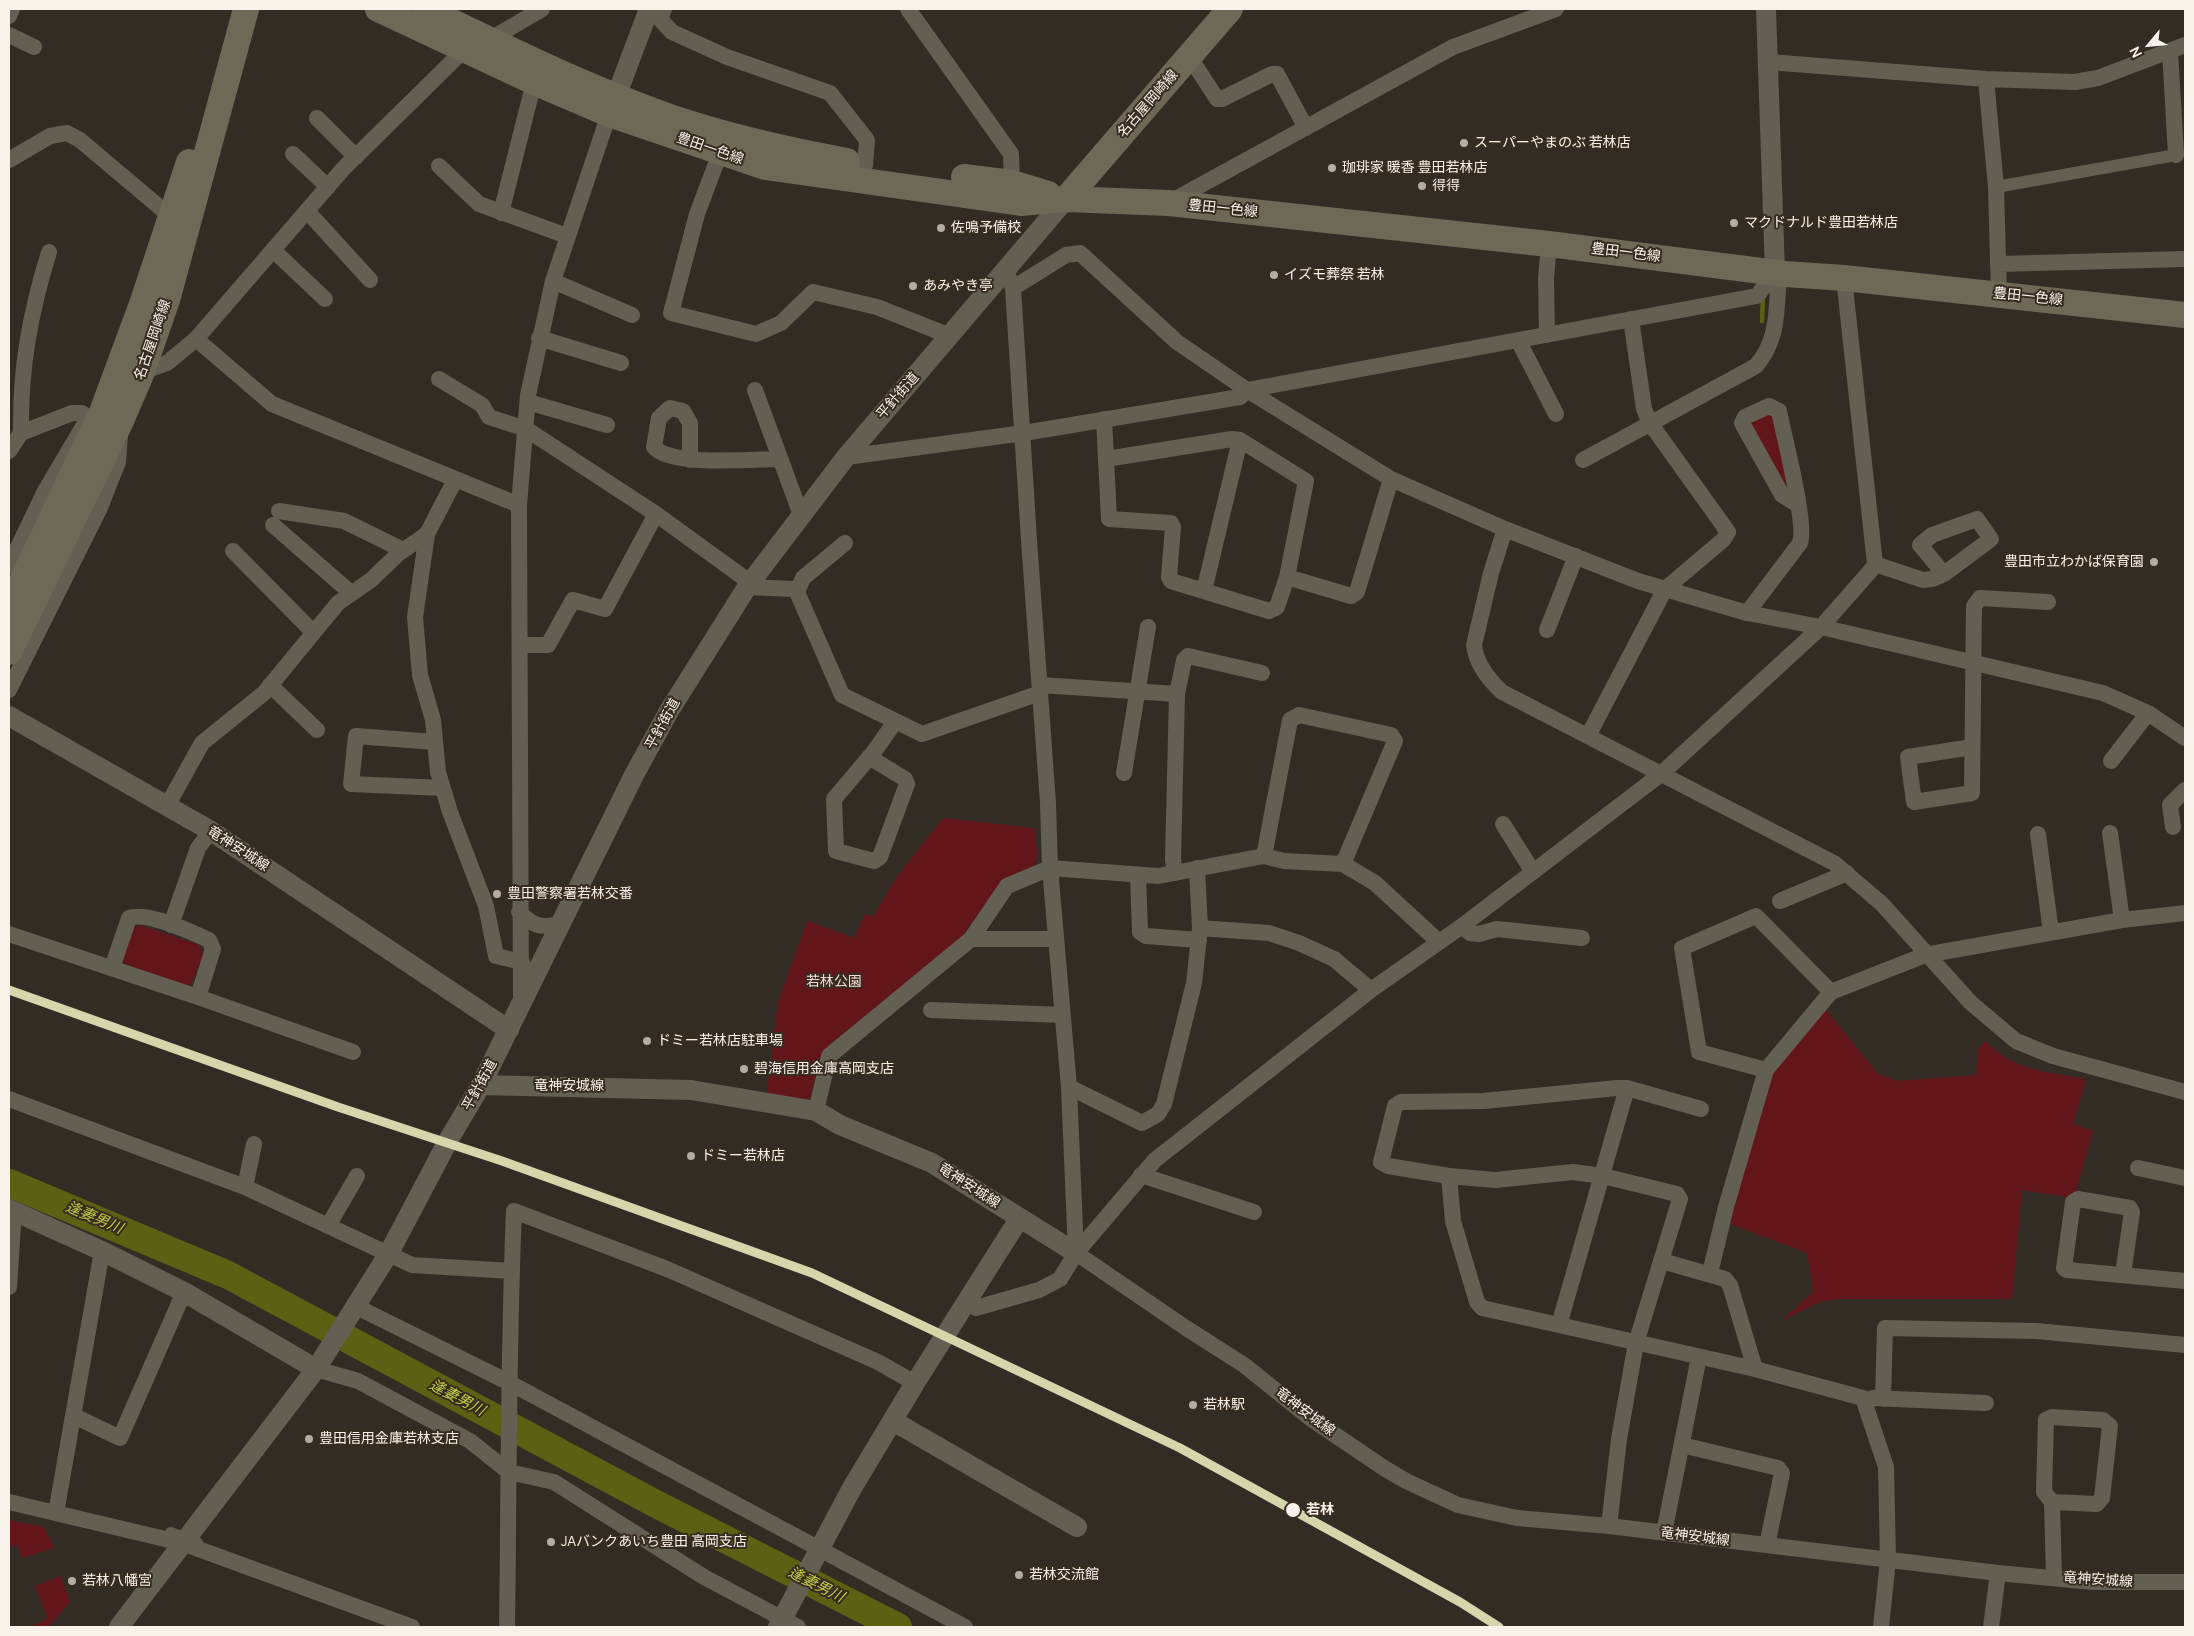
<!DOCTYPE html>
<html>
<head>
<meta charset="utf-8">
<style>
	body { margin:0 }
	#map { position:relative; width:2194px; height:1636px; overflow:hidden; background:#322c25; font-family:Manrope,sans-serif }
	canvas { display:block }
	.frame { position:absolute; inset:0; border:10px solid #f9f2ea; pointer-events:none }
	.north { position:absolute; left:2124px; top:20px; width:50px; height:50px; -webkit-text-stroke:4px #372c20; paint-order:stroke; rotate:242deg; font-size:14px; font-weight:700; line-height:20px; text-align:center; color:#f9f2ea }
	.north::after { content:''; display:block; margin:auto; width:18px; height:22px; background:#f9f2ea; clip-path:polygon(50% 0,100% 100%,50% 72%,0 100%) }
</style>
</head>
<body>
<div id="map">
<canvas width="2194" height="1636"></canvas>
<div class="frame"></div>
<div class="north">N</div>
</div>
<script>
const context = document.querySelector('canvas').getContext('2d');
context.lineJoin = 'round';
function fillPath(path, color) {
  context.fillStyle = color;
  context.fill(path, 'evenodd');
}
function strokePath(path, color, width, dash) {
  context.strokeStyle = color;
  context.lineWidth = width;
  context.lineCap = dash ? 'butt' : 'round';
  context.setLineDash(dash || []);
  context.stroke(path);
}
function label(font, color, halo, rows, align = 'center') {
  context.font = font + ' Manrope,"Noto Sans JP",sans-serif';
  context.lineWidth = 4;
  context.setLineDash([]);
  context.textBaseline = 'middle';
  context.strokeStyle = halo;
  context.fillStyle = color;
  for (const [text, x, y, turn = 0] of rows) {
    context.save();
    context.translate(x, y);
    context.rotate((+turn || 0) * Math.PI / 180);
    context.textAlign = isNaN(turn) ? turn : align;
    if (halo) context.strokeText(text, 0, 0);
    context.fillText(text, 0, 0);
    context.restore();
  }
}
fillPath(new Path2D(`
	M1765,412L1775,418L1788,483L1784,484L1750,424Z
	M943,818L1034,828L1038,858L1033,866L1002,881L957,943L830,1044L823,1052L809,1099L766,1097L778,1002L807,921L854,938L865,914L873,916L898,875Z
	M140,925L199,945L203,955L191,984L187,987L124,964L122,958L133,928Z
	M1826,1010L1878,1074L1898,1081L1976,1075L1978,1049L1986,1041C2010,1070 2052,1073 2086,1079L2073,1124L2093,1131L2074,1198L2022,1190L2012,1299H1839L1820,1302L1782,1320L1813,1292L1807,1253L1730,1224L1763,1079Z
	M9,1520L44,1527L54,1548L22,1558L17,1545L9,1547Z
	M61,1576L70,1602L48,1627H30L48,1618L35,1586Z`), '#62161a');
strokePath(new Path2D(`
	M1762,321L1763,297`), '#5c6013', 4.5);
strokePath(new Path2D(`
	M9,1183L228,1275L656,1504L898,1627`), '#5c6013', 28);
strokePath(new Path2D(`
	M1996,187L2176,155`), '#645f53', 12);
strokePath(new Path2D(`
	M664,9L660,19L672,32L727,57L830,93L867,140L865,165
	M908,9L1011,154L1012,183
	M9,16L12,9
	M9,35L34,47
	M489,40L542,9
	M2170,51L2176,155
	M1189,56L1217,99H1222L1272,74H1277L1306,128
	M1769,62L1986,79L2075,82L2098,78L2185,45
	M1986,79L1996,187L1999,294
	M317,118L356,157
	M720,153L697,214L671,313L756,334L781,323L813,292L877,307L950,336
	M293,154L328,187
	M9,160L50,136L67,133L80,140L170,216
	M439,166L479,204L567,236
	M1170,202L1453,47L1556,9
	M307,211L370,280
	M501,213L534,82
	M273,250L325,299
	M1998,264L2185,259
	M1009,278L1013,288L1029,540L1048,803L1050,868L1069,1087L1076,1253
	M553,281L632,315
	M1013,288L1066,255L1080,253L1177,342L1247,390L1391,479L1505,529L1638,581L1747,613L1821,627L2103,693L2148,713L2185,738
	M1547,335L1546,278L1549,244
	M539,338L621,363
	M196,339L272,404L519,505
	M1518,340L1556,414
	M142,372L167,363L196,339L343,169L465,49
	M439,379L482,405L489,417L526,429L656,514L751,583
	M755,390L801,515
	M528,402L607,425
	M1104,419L1109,519L1171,523L1173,527L1169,577L1171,581L1269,611L1277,607L1287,577L1351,596L1357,592L1391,479
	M21,433C20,368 30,314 49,252
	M9,451L21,433L72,413H82L89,418
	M846,457L1024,433L1240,397L1247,390L1757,296L1775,272
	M1106,459L1232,439L1240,440L1306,481L1287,577
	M690,460V423L683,411L670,408L659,418L654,447C671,467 753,459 780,459
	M1583,460L1756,366C1780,338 1776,307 1779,273
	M455,480L427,534L415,617L420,675L433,720L438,772L450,812L486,906L496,956L522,962
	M279,511L344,521L403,550
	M273,525L351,593
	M1505,529L1491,573L1474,645C1476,664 1488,679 1502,692L1834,863L1882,904L1970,1002L2016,1041L2053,1056L2185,1092
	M233,551L313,632
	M1875,564L1923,580L1932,579L1944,574L1991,539L1977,519L1932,535L1920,545L1944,574
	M9,566L45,491L84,425
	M747,587L793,589L797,592L842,695L922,734L1040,693
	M1204,591L1240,440
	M797,592L803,578L845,543
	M1747,613L1800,543C1807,523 1784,437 1779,411L1769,406L1745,417L1742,423L1782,495L1798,505
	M1547,630L1576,556
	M521,645H548L573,600L605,609L656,514
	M270,685L317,730
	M1040,685L1177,694L1173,860L1175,873
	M9,690L99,510L118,462L120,435
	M1177,694L1184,660L1188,656L1262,673
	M1588,736L1665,589L1723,540L1728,532L1650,423L1644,409L1631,319
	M435,742L356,736L351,784L443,788
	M1972,747L1908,757L1914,802L1972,793L1974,606L1980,598L2048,602
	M869,757L905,779L907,784L880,857L874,861L836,851L834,799L873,753L895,722
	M2111,761L2148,713
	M1124,773L1148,627
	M167,806L202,743L264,693L338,603L371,580L398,554L427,534
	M1503,824L1533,872
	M2173,827L2170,805L2185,790
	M2110,833L2122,920
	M2038,834L2051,932
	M1264,856L1290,720L1299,715L1391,735L1395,741L1343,864
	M1138,875L1140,932L1146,936L1199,940
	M1780,901L1847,873
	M519,912C535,927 540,928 560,924
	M171,925L198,848L211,831
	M1462,926L1470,933L1479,934L1497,929L1582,938
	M1200,928L1269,933L1299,943L1334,959L1371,990
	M9,934L198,997L353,1052
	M971,939H1056
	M112,968L129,918C147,911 191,932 209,940L213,949L198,997
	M521,1001L519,505L528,395L553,281L609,114
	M931,1010L1063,1015
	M1766,1070L1831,992
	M1069,1087L1142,1123L1158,1114L1164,1104L1194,983L1200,928L1197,868
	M1617,1088H1627L1559,1325L1482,1308L1477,1302L1453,1221L1449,1176L1388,1166L1381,1162L1395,1106L1401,1102L1483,1101Z
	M1627,1088L1701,1109
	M9,1099L245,1187L412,1265L512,1271
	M816,1111L829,1056L971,939L1007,886L1050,868L1158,876L1264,856L1284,861L1343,864L1375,883L1439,942
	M2138,1168L2185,1178
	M1141,1175L1254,1212
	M1449,1176L1495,1180L1573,1172L1603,1176L1677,1194L1680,1199L1636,1343L1619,1439L1609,1526
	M245,1187L254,1144
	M328,1226L357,1176
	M1076,1253L1186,1328L1244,1365L1310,1418L1384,1468L1406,1481L1458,1505L1517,1518L1609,1526L1998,1573L2093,1582H2185
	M1662,1261L1725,1279L1730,1285L1755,1369
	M1710,1273L1726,1207L1766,1070L1699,1052L1682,948L1756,916L1831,992L1925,955L2122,920L2185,913
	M2123,1274L2132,1212L2130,1208L2078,1199L2073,1202L2064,1268L2067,1270L2185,1281
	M9,1287L14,1211
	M355,1306L508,1382L965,1627
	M976,1308L1039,1290L1060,1279L1076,1253L1155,1160L1371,990L1462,926L1661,774L1821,627L1872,569L1875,564L1844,278
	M1559,1325L1755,1369L1863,1398L1886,1467L1888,1560L1881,1627
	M316,1369L358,1381L470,1441L509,1472L554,1482L704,1577L798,1627
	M1873,1398L1986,1403
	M1883,1399L1885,1328L2036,1331L2185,1345
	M74,1416L120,1438L184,1292
	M1682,1445L1778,1468L1782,1473L1767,1545
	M9,1502L182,1543L412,1627
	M2052,1502L2097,1504L2102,1498L2110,1426L2103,1420L2052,1417L2046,1420L2044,1492L2052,1502L2054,1578
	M56,1513L102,1251
	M1664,1533L1699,1357
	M507,1627C509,1488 508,1350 514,1211L667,1269L878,1362L915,1383
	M1991,1627L1998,1573`), '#645f53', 16);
strokePath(new Path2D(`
	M1766,9L1775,272
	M611,110L649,9
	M9,716L211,831L509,1030
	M481,1085L691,1090L816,1111L840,1125L932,1163L1076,1253
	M9,1209L102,1251L184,1292L316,1369
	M893,1421L1077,1527
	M119,1627L316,1369L389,1253L449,1139L481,1085L634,775L669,711L747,587L846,457L1066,199
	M778,1627L852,1488L915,1383L1019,1219`), '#645f53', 20);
strokePath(new Path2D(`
	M378,9L534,82L609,114L765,167L1021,203L1066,199L1169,203L1549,244L1785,274L1844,278L2185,315
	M425,9C506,48 588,88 673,118C729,137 788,150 847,161
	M964,177L1012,183L1048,194
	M1066,199L1230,9
	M9,608L102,412L142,304L189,162
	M9,652L120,423L142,372L167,300L246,9`), '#6e6857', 26);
strokePath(new Path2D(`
	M171,1533L197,1543`), '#645f53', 12);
strokePath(new Path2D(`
	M9,990L338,1107L502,1161L812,1273L1180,1448L1460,1602L1499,1627`), '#d4d7ab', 9);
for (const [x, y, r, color] of [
	[1464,143,5,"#b3ada5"],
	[1332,168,5,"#b3ada5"],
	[1422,186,5,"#b3ada5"],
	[1734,223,5,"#b3ada5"],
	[941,228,5,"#b3ada5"],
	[1274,275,5,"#b3ada5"],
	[913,286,5,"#b3ada5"],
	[2154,562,5,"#b3ada5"],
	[497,894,5,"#b3ada5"],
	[647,1041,5,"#b3ada5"],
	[744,1069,5,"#b3ada5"],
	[691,1156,5,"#b3ada5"],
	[1193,1405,5,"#b3ada5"],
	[309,1439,5,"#b3ada5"],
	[1293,1510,8,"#f9f2ea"],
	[551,1542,5,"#b3ada5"],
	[1019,1575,5,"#b3ada5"],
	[72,1581,5,"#b3ada5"]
]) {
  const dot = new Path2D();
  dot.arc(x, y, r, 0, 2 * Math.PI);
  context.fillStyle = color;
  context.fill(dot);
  strokePath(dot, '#372c20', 2);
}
label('14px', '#f9f2ea', '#372c20', [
	["名古屋岡崎線",1148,104,-49],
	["豊田一色線",710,149,19],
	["豊田一色線",1223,209,6],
	["豊田一色線",1626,253,7],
	["豊田一色線",2028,297,6],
	["名古屋岡崎線",153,340,-71],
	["平針街道",898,396,-49],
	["平針街道",663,724,-61],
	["竜神安城線",238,849,33],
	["平針街道",480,1085,-61],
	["竜神安城線",569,1086],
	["竜神安城線",969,1186,33],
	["竜神安城線",1305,1412,37],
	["竜神安城線",1695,1537,7],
	["竜神安城線",2098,1580,4]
]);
label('14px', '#f9f2ea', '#372c20', [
	["スーパーやまのぶ 若林店",1474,143],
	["珈琲家 暖香 豊田若林店",1342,168],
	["得得",1432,186],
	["マクドナルド豊田若林店",1744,223],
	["佐鳴予備校",951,228],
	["イズモ葬祭 若林",1284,275],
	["あみやき亭",923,286],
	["豊田市立わかば保育園",2144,562,"right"],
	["豊田警察署若林交番",507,894],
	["ドミー若林店駐車場",657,1041],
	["碧海信用金庫高岡支店",754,1069],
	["ドミー若林店",701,1156],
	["若林駅",1203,1405],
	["豊田信用金庫若林支店",319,1439],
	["JAバンクあいち豊田 高岡支店",561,1542],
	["若林交流館",1029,1575],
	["若林八幡宮",82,1581]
], 'left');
label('14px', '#f4d8d6', '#372c20', [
	["若林公園",834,982]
]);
label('bold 14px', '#f9f2ea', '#372c20', [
	["若林",1306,1510]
], 'left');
label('italic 15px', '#c4cd44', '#372c20', [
	["逢妻男川",94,1218,23],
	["逢妻男川",457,1398,28],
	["逢妻男川",816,1585,27]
]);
</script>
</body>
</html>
